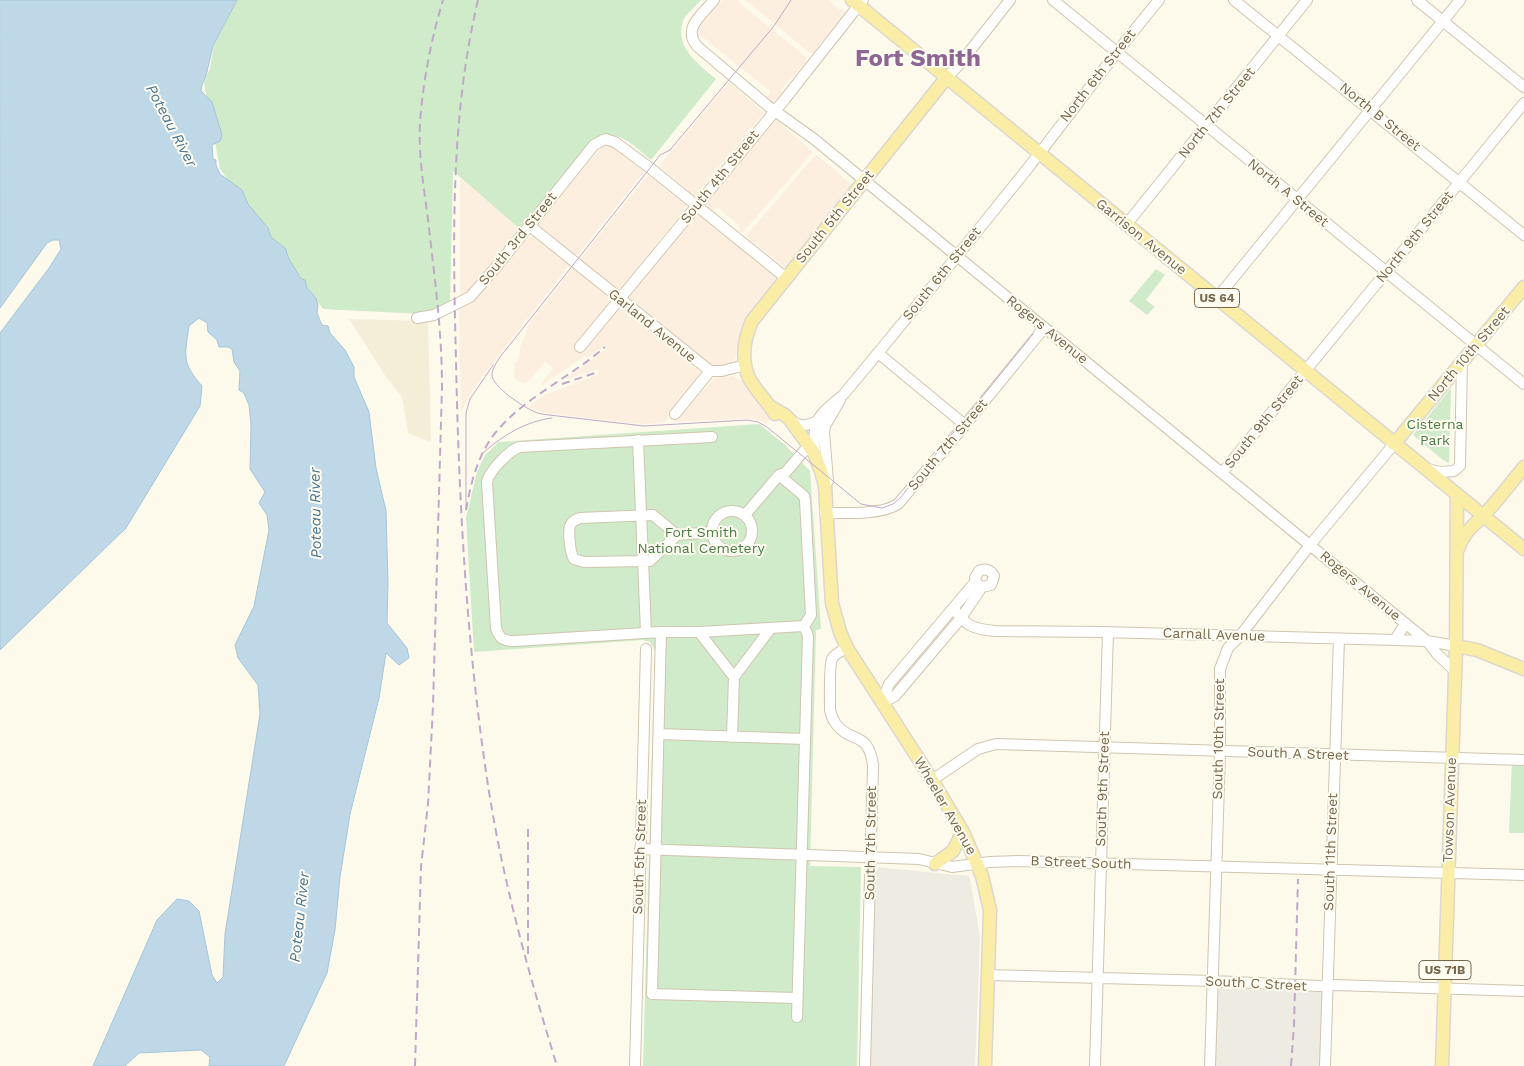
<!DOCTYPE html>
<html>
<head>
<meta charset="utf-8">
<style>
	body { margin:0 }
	canvas { display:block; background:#fdfaeb }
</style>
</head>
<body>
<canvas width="1524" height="1066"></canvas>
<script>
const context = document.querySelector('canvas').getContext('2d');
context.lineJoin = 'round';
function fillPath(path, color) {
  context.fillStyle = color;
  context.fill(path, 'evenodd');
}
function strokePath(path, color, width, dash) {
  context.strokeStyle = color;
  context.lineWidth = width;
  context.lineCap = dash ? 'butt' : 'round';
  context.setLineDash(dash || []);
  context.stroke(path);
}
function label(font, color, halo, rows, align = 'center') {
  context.font = font + ' "Work Sans",sans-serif';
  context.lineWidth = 4;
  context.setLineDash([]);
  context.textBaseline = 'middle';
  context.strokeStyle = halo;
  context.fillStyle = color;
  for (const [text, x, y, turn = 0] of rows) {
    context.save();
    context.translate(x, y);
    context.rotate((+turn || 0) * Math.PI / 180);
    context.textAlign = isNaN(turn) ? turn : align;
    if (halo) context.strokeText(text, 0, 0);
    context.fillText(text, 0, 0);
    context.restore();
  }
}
fillPath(new Path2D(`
	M349,319L428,321L431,442L408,433L402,397L386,377Z`), '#f4eed9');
fillPath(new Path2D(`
	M722,0H736L806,57V64L804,67H801L781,90L783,92L782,96L778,100L771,102L767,99L770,91L700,35L697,42L695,32L697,29Z
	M745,0H828L840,10L841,9L845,11L846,14L839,25H836L816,48V53H810Z
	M729,82L764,113L699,191L700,194L695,197L690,195L687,189L659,166Z
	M775,119L813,152L743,232H740L739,230L740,226L717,207L712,211L705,207L704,203Z
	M605,143L612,145L644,172L574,259L537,227L547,211Z
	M816,154L853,186L792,260L786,267H784L746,236Z
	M648,175L682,203H685L686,208L621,288L615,290L578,261Z
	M460,177L521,230L477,282L460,298Z
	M698,214L776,276L775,281L747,316L741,328L735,359L727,365L717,367L708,365L625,299L694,215Z
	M532,236L536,237L570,264L472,390L461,412L459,309L471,303L525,241Z
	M573,267L608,297L609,303L575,348L582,353L617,310L619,311L622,308L700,372L701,374L699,379L665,422L645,424L629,423L540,412L528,406L547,394L599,374L598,369L565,380L607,348L605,345L588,358L585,356L539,387L553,368L545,362L530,380L524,383L517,381L514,377L515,362L518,361L521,344L530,322Z
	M733,376L746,383L773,417L766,424L759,420L750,418L673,422L712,381L716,378Z`), '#fdefdf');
fillPath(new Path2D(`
	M876,867L968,876L970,878L980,938L975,1066H870Z
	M1218,988L1323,992L1320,1066H1215Z`), '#eeebe3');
fillPath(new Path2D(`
	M237,0H701C696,6 686,14 683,21C674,47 699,65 716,79L651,160C633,146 622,130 597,137L521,230L453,171L450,303L422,314L323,309L220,169L204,83L210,68L214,45Z
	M1156,269L1165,275L1146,300L1155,307L1147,315L1129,301Z
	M1451,388L1449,463L1443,460L1413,435Z
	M759,424L784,444L810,471L821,629L816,630L810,866L861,867L857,1066H643L655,651L650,642L643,640L474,652L466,518L477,472L485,455L499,442Z
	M1512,760H1524V833H1509Z`), '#cfebc9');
const water = new Path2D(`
	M0,0H237L213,46L206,76L202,85L201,91L212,102L222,135L220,141L212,145L213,159L216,160V165L220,174L242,190L248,204L268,228L271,237L286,249C287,260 296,268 300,278L305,280L307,288L316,298L318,305L317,313L322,325L328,326L330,333L345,350L354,367V377L369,412L376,468L386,511L388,582L387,623L407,648L409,658L399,665L386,653L379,698L350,814L340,877L335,930L327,973L284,1066H209L210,1057L201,1050L139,1053L125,1066H93L157,920L177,899L189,901L199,911L212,975L217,983L223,977L225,934L260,714L258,685L238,658L235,645L254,606L269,530L267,515L259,503L265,492L250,469L251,424L249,405L244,393L239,390L240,371L234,362L232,349L228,347H219L217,340L208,332L207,323L199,318L189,326C185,356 181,362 202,386L200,406L126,528L0,650V333L49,268L61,249L59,240H53L47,243L0,308Z`);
fillPath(water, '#bfd8e7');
strokePath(water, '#a5c5d9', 1);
const minor = new Path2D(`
	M714,0C702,15 681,29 698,47L768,106L814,139L1427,641L1456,646
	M1053,0L1524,384
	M1234,0L1524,235
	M1417,0L1524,87
	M947,77L958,66L1010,0
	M1126,225L1307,0
	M530,226L710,371H722L745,365
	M1217,298L1460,0
	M417,318L434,315L470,297L497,266L594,145L605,139L615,142L650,168L785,277
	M580,347L785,99L863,0
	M878,353L965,425
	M675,414L710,371
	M791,421C800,427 807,426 817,421
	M712,437L519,447C509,451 489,471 487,482L496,628C499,638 503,641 514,641L661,632H699L804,626
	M638,440L646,632
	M815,454C813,418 816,418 843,395C906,320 967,244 1028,168C1072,112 1113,55 1159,0
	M1427,469L1441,472L1454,471L1460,466L1462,361
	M1222,473L1524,103
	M779,475L804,496L805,500L811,615L804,626
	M828,481L824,432L825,426L840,400
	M712 531a20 20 0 1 1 40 0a20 20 0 1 1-40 0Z
	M825,513C845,513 882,515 898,504L965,425L1044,328
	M745,515L779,475L785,473L804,451
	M677,535L653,515L580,518C575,520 572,521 570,526C568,532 570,553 574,559L584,562L650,561L677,535L712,532
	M953,608C966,626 973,629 995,631L1103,632L1395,640L1405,624
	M661,632L652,994L797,998
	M699,632L734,677
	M1395,640L1427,641L1437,654L1455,671
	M847,648C842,651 835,653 832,659C829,666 830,701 830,710C831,715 833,720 836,724C851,744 868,730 873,765L865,1066
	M882,703L895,696L961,618L982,587L991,585L994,576C991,570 985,568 979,571L975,578L977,584L982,587
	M882,703L889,684L976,581
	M659,734L805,739
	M732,737L734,677L771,628
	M932,780L978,749L996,744L1524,760
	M640,849L919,859L952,867L990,862L1018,861L1524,875
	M988,975L1213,981L1319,986L1335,985L1524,991
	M797,1017L808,636L804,626
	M635,1066L646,649
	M1095,1066L1108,632
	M1210,1066L1220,752V669L1228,648L1240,636L1310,545L1394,444
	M1325,1066L1339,639`);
const major = new Path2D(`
	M852,0L1524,549
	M771,407L785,415L791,421L814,453L821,471L825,486L832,603L840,632L847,648L932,780L963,832L982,876L990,910L985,1066
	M775,414C767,401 756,391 749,378C741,360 744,339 752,321L947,77
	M1394,444L1524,287
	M1458,549C1464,532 1472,527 1484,515C1498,500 1511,483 1524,467
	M1456,646L1477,650L1524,669
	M935,864L953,851L963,832
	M1442,1066L1456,646L1457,494`);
strokePath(minor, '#d0c5af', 12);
strokePath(major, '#dcd7d1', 15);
strokePath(minor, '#fff', 10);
strokePath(major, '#faeda5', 12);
strokePath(new Path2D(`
	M791,0L774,26L670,150L660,155L650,168L500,357C497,362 492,369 492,375C492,386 523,407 533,411C538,414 543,414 549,415L644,426L747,420L758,422L767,427L861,504L882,508L893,504L901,497L1033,334
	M483,453C502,436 526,421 552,418
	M466,508V413L470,399L493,365`), '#c0a8c8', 1);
strokePath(new Path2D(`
	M478,0C450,118 453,241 456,361C459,507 467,654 490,798C505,889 530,978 557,1066
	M562,384L598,372
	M466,510C471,482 478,454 496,432C525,397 571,377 605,347
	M528,954V829
	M415,1066L421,867L428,804L433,706L442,387C442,333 435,281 429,228C425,193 418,158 420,123C423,81 431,40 443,0
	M1291,1066L1294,1025L1298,879`), '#c0a8c8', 2, [8, 5]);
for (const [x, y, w] of [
	[1217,298,45],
	[1445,970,52]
]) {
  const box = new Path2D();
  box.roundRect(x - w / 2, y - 9.5, w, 19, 4);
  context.fillStyle = '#fffdf2';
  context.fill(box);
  strokePath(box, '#79664d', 1);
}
label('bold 12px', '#79664d', null, [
	["US 64",1217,298],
	["US 71B",1445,970]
]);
label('14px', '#79664d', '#fffdf2', [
	["North 6th Street",1098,76,-52],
	["North 7th Street",1217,113,-51],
	["North B Street",1380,117,39],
	["South 4th Street",720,177,-51],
	["North A Street",1288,193,39],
	["South 5th Street",835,217,-51],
	["Garrison Avenue",1141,237,39],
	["North 9th Street",1415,237,-51],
	["South 3rd Street",518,239,-51],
	["South 6th Street",942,274,-51],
	["Garland Avenue",652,326,39],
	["Rogers Avenue",1047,330,39],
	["North 10th Street",1469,354,-50],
	["South 9th Street",1264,422,-51],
	["South 7th Street",948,445,-50],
	["Rogers Avenue",1360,586,40],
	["Carnall Avenue",1214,635,2],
	["South 10th Street",1219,739,-89],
	["South A Street",1298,754,2],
	["South 9th Street",1103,789,-88],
	["Wheeler Avenue",945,806,60],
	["Towson Avenue",1450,810,-88],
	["South 7th Street",871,843,-89],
	["South 11th Street",1331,852,-88],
	["South 5th Street",640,857,-88],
	["B Street South",1081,863,2],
	["South C Street",1256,984,3]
]);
label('14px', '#497e44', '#fffdf2', [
	["Cisterna",1435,425],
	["Park",1435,441],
	["Fort Smith",701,533],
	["National Cemetery",701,549]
]);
label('italic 15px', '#4a7793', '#fffdf2', [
	["Poteau River",171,126,62],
	["Poteau River",316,513,-91],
	["Poteau River",300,917,-84]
]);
label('bold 24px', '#8e6694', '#fffdf2', [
	["Fort Smith",918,59]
]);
</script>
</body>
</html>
